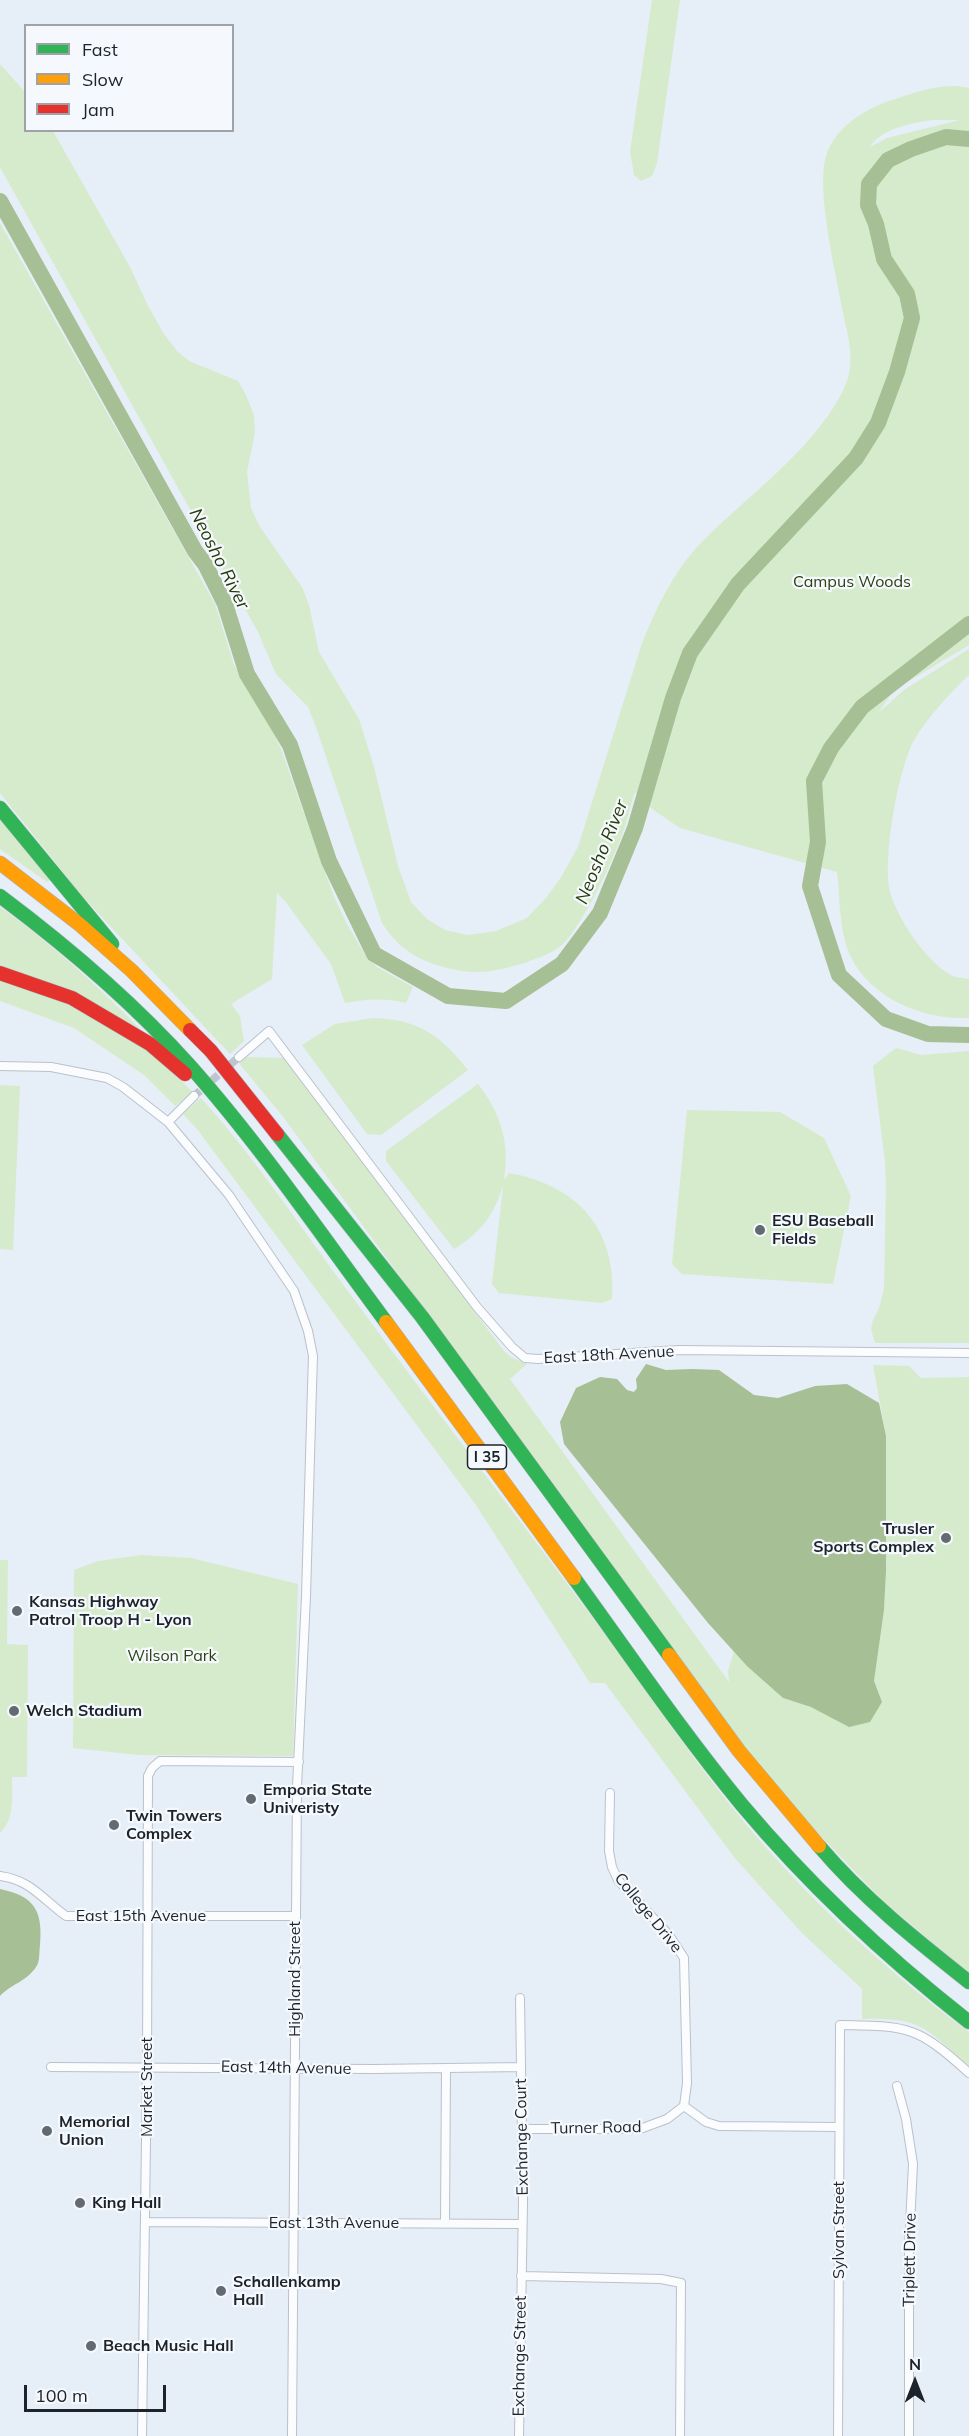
<!DOCTYPE html>
<html>
<head>
<meta charset="utf-8">
<style>
	body { margin:0 }
	#map { position:relative; width:969px; height:2436px; overflow:hidden; background:#e6eef7; font-family:Mulish,sans-serif }
	canvas { display:block }
	.legend { position:absolute; left:24px; top:24px; width:210px; height:108px; box-sizing:border-box; background:#f5f9fd; border:2px solid #9ea3a9; margin:0; padding:8px 10px; list-style:none; font-size:18px; color:#1c232b }
	.legend li { display:flex; align-items:center; gap:12px; height:30px }
	.legend b { width:30px; border:2px solid #9ea3a9 }
	.north { position:absolute; left:885px; top:2352px; width:60px; height:60px; -webkit-text-stroke:4px #f5f9fd; paint-order:stroke; rotate:0deg; font-size:16px; font-weight:700; line-height:24px; text-align:center; color:#1c232b }
	.north::after { content:''; display:block; margin:auto; width:21px; height:27px; background:#1c232b; clip-path:polygon(50% 0,100% 100%,50% 72%,0 100%) }
	.scale { position:absolute; left:24px; top:2385px; width:142px; height:27px; box-sizing:border-box; border:3px solid #1c232b; border-top:0; padding-left:8px; font-size:18px; line-height:21px; white-space:nowrap; color:#1c232b; -webkit-text-stroke:4px #f5f9fd; paint-order:stroke }
</style>
</head>
<body>
<div id="map">
<canvas width="969" height="2436"></canvas>
<ul class="legend">
<li><b style="height:8px;background:#30b455"></b>Fast</li>
<li><b style="height:8px;background:#ff9f0a"></b>Slow</li>
<li><b style="height:8px;background:#e5322d"></b>Jam</li>
</ul>
<div class="north">N</div>
<div class="scale">100 m</div>
</div>
<script>
const context = document.querySelector('canvas').getContext('2d');
context.lineJoin = 'round';
function fillPath(path, color) {
  context.fillStyle = color;
  context.fill(path, 'evenodd');
}
function strokePath(path, color, width, dash) {
  context.strokeStyle = color;
  context.lineWidth = width;
  context.lineCap = dash ? 'butt' : 'round';
  context.setLineDash(dash || []);
  context.stroke(path);
}
function label(font, color, halo, rows, align = 'center') {
  context.font = font + ' Mulish,sans-serif';
  context.lineWidth = 4.5;
  context.setLineDash([]);
  context.textBaseline = 'middle';
  context.strokeStyle = halo;
  context.fillStyle = color;
  for (const [text, x, y, turn = 0] of rows) {
    context.save();
    context.translate(x, y);
    context.rotate((+turn || 0) * Math.PI / 180);
    context.textAlign = isNaN(turn) ? turn : align;
    if (halo) context.strokeText(text, 0, 0);
    context.fillText(text, 0, 0);
    context.restore();
  }
}
fillPath(new Path2D(`
	M652,0H680L657,163L652,176L641,181L634,175L630,152Z
	M0,64L25,92L26,130L53,131L130,267L148,306L164,334L177,351L189,361L238,381L246,395L254,415L255,432L247,472L251,508L260,527L302,587L309,605L319,652L359,719L374,767L398,866L411,902L427,919L445,930L468,935L496,931L527,918L546,898L560,879L578,847L642,643C656,609 672,575 696,548C740,502 802,459 835,405C842,394 849,380 850,367C852,349 847,331 843,313C836,274 817,196 825,160C831,130 863,110 889,101C914,93 943,81 969,88V645L894,690L878,713L904,690L969,649V675C950,693 926,719 913,742C898,771 881,864 891,895C899,921 927,962 951,975C956,978 964,978 969,979V1018C919,1020 859,994 845,941C839,919 840,895 837,872L680,828L652,809L635,792C631,802 629,813 626,823C618,851 583,926 562,945C550,955 535,959 521,964C500,970 479,975 457,970C425,964 400,952 382,923L316,727L308,707L276,674L258,632L0,167ZM933,120H960L887,138L870,147C881,128 913,123 933,120Z
	M0,223L215,604L234,665L244,679L269,723L281,749L334,897L347,924L365,955L377,967L413,987L406,1003C385,998 366,999 345,1003L331,964L285,901L277,893L272,979L231,1004L240,1016L244,1041L230,1054L82,896L0,793Z
	M0,813L52,879L47,882L0,849Z
	M0,907C51,943 98,986 142,1031L0,967Z
	M0,978C24,988 50,995 73,1006C118,1026 158,1058 193,1092L175,1106L144,1075L74,1028L0,1001Z
	M373,1018C419,1019 441,1036 468,1070L381,1135L367,1134L302,1045L335,1024Z
	M896,1048L921,1055L969,1051V1343H875L871,1329L873,1320L879,1308L884,1289L886,1183L885,1162L873,1066Z
	M244,1057L284,1058L504,1351L511,1357L527,1364L510,1379L729,1682L728,1671L734,1651L783,1698L811,1707L882,1702L874,1681L884,1610L886,1571V1436L873,1365L909,1366L921,1378L969,1377V1974L881,1899L818,1833L761,1769L284,1118L238,1062Z
	M478,1084C501,1114 510,1143 504,1180L509,1173C577,1185 617,1229 612,1299L602,1303L499,1293L492,1284L503,1187C500,1192 499,1199 496,1204C487,1224 472,1238 454,1249L386,1161V1151Z
	M0,1085L20,1086L13,1250L0,1249Z
	M201,1098C258,1161 305,1234 356,1302C435,1410 517,1516 597,1624C642,1684 684,1747 731,1806C800,1892 881,1967 969,2032V2068C928,2029 922,2017 862,2019V1989L801,1932L734,1857L605,1683H590L476,1505L197,1129L183,1114Z
	M687,1110L780,1112L824,1138L851,1196L833,1284L682,1274L672,1264Z
	M142,1555L191,1558L298,1584L293,1756L139,1755L73,1748L74,1570L98,1561Z
	M0,1560H8L7,1644L28,1645L27,1777H12C12,1796 15,1819 0,1833Z`), '#d6ebcc');
fillPath(new Path2D(`
	M646,1364L666,1370L692,1369L719,1370L754,1395L778,1398L815,1386L847,1384L879,1403L886,1436V1571L884,1610L874,1681L882,1702L870,1722L849,1727L811,1707L783,1698L747,1666L708,1623L564,1444L560,1422L576,1388L600,1377L617,1379L627,1390L634,1392L637,1388L636,1379Z
	M0,1889C34,1896 43,1910 40,1945C39,1952 40,1962 36,1967C26,1982 11,1984 0,1996Z`), '#a6bf94');
strokePath(new Path2D(`
	M0,201L195,551L205,564L225,604L247,674L290,745L329,861L374,954L448,996L506,1001L562,964L600,913L635,828L673,698L690,653L738,584L856,458L878,423L897,372L912,318L907,294L884,259L876,224L868,205L869,184L888,160L911,149L946,137L969,139
	M969,624L862,707L831,748L814,781L818,842L810,886L839,975L886,1019L928,1034L969,1035`), '#a6bf94', 16);
strokePath(new Path2D(`
	M194,1096L239,1057`), '#bec5ce', 8, [8, 4]);
const street = new Path2D(`
	M239,1057L269,1031L477,1307L512,1347L525,1358L538,1359L679,1350L969,1353
	M0,1066L51,1067L107,1078L123,1087L168,1122L229,1195L294,1291L308,1331L313,1356L312,1387L306,1596L297,1787L292,2436
	M168,1122L194,1096
	M610,1793L609,1851L612,1867L618,1880L669,1935L684,1958L687,2083L684,2106
	M0,1876C31,1880 42,1899 66,1916H296
	M51,2067L374,2069L521,2067
	M897,2086L906,2119L913,2164L909,2245V2436
	M522,2129H640L667,2119L684,2106L706,2122L719,2126L839,2127
	M146,2222L522,2224
	M445,2224L446,2069
	M521,2276L661,2279L681,2283L680,2436
	M142,2436L147,2067L148,1776L152,1768L160,1761L299,1762
	M519,2436L523,2203L520,1998
	M838,2436L840,2025C909,2026 917,2026 969,2073`);
const fast = new Path2D(`
	M0,808L112,944
	M0,896C68,947 133,1002 190,1066C261,1146 322,1236 386,1322
	M277,1134L422,1317L669,1655
	M574,1578C629,1654 682,1732 742,1805C810,1886 886,1957 969,2022
	M819,1846C863,1898 916,1940 969,1982`);
const slow = new Path2D(`
	M0,863L79,924L132,971L190,1030
	M386,1322L574,1578
	M669,1655L739,1751L819,1846`);
const jam = new Path2D(`
	M0,973L72,998L150,1044L185,1074
	M190,1030L211,1051L277,1134`);
strokePath(street, '#bac1c9', 10);
strokePath(fast, '#a8b3c0', 15);
strokePath(slow, '#a8b3c0', 15);
strokePath(jam, '#a8b3c0', 15);
strokePath(street, '#fbfcfe', 8);
strokePath(fast, '#30b455', 14);
strokePath(slow, '#ff9f0a', 14);
strokePath(jam, '#e5322d', 14);
for (const [x, y, r, color] of [
	[760,1230,6,"#636a72"],
	[946,1538,6,"#636a72"],
	[17,1611,6,"#636a72"],
	[14,1711,6,"#636a72"],
	[251,1799,6,"#636a72"],
	[114,1825,6,"#636a72"],
	[47,2131,6,"#636a72"],
	[80,2203,6,"#636a72"],
	[221,2291,6,"#636a72"],
	[91,2346,6,"#636a72"]
]) {
  const dot = new Path2D();
  dot.arc(x, y, r, 0, 2 * Math.PI);
  context.fillStyle = color;
  context.fill(dot);
  strokePath(dot, '#f5f9fd', 2);
}
for (const [x, y, w] of [
	[487,1457,39]
]) {
  const box = new Path2D();
  box.roundRect(x - w / 2, y - 12, w, 24, 4.5);
  context.fillStyle = '#f5f9fd';
  context.fill(box);
  strokePath(box, '#1c232b', 1.5);
}
label('bold 15px', '#1c232b', null, [
	["I 35",487,1457]
]);
label('16px', '#2c4010', '#f5f9fd', [
	["Campus Woods",852,582],
	["Wilson Park",172,1656]
]);
label('bold 16px', '#1c232b', '#f5f9fd', [
	["ESU Baseball",772,1221],
	["Fields",772,1239],
	["Trusler",934,1529,"right"],
	["Sports Complex",934,1547,"right"],
	["Kansas Highway",29,1602],
	["Patrol Troop H - Lyon",29,1620],
	["Welch Stadium",26,1711],
	["Emporia State",263,1790],
	["Univeristy",263,1808],
	["Twin Towers",126,1816],
	["Complex",126,1834],
	["Memorial",59,2122],
	["Union",59,2140],
	["King Hall",92,2203],
	["Schallenkamp",233,2282],
	["Hall",233,2300],
	["Beach Music Hall",103,2346]
], 'left');
label('16px', '#1c232b', '#f5f9fd', [
	["East 18th Avenue",609,1355,-3],
	["College Drive",648,1913,51],
	["East 15th Avenue",141,1916],
	["Highland Street",295,1979,-90],
	["East 14th Avenue",286,2068,1],
	["Market Street",147,2087,-90],
	["Turner Road",596,2128,-1],
	["Exchange Court",522,2137,-91],
	["East 13th Avenue",334,2223],
	["Sylvan Street",839,2230,-90],
	["Triplett Drive",910,2260,-89],
	["Exchange Street",520,2356,-89]
]);
label('italic 18px', '#273b0a', '#f5f9fd', [
	["Neosho River",219,559,63],
	["Neosho River",602,852,-68]
]);
</script>
</body>
</html>
